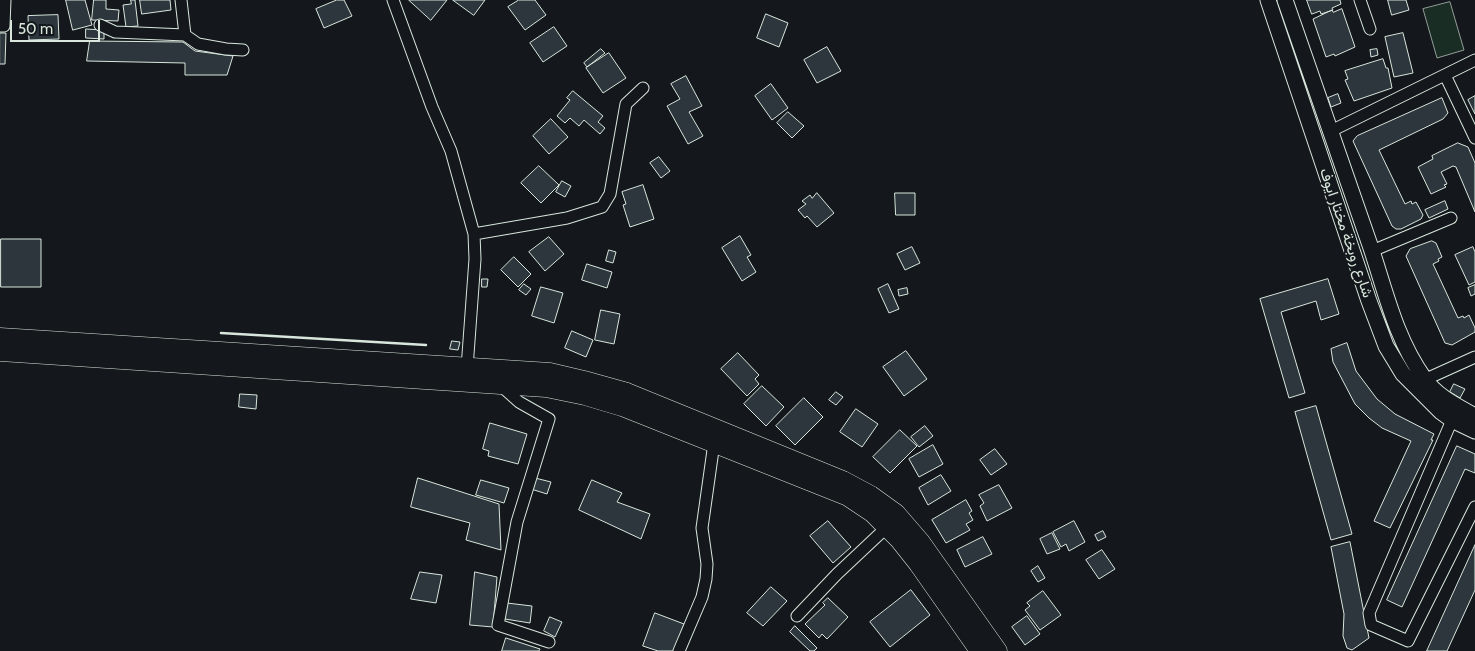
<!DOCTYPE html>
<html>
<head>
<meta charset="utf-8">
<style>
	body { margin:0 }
	#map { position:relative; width:1475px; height:651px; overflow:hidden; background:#14181c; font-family:Cabin,sans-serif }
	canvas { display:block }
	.scale { position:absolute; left:10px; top:20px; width:90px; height:22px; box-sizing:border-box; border:2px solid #d8e6dc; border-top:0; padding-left:6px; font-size:15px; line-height:18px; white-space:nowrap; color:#d8e6dc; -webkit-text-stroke:4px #14181c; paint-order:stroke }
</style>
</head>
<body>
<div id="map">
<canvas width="1475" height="651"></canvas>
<div class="scale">50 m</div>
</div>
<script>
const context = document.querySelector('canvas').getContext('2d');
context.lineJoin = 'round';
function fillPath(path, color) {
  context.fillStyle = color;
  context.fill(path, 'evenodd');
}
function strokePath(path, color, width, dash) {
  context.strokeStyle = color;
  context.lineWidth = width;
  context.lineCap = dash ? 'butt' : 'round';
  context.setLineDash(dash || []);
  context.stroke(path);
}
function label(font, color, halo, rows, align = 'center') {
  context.font = font + ' Cabin,Vazirmatn,sans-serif';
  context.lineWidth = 4;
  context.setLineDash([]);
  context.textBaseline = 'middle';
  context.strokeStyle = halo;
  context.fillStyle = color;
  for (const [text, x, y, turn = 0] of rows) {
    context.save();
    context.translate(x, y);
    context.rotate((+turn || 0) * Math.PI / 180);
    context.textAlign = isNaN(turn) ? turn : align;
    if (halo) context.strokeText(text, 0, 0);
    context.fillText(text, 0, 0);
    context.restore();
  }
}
const green = new Path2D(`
	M1450,2L1464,50L1437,58L1423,9Z`);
fillPath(green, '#1a2d24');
strokePath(green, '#939e99', 1);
const building = new Path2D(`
	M66,0H85L92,25L73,30Z
	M94,0H106V9L119,10L118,21L92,20Z
	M131,0H135L138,26L126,27L123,5L131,4Z
	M140,0H170L171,10L142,14Z
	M337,0H344L352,16L324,28L316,9Z
	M409,0H447L431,20Z
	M453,0H485L474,15Z
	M519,0H535L546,15L525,30L508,7Z
	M1307,0H1340L1341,4L1332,8L1333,10L1321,14L1320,11L1312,14Z
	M1388,0H1406L1409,10L1392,15Z
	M1342,9L1355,47L1335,56L1334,54L1326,57L1313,19L1332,10L1333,12Z
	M766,14L788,23L779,47L757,38Z
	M58,15L59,39L29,40L28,16Z
	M554,27L567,46L543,62L530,43Z
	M86,29L104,30V39L86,38Z
	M0,33H6L5,64H0Z
	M1403,33L1413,73L1394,77L1385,37Z
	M90,41L183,42L195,51L233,56L227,75H185V63L87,61Z
	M827,47L841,71L817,83L804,60Z
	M601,49L605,53L587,67L584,63Z
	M1377,49L1378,55L1371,57L1370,50Z
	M609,53L626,78L603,93L586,68Z
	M1383,59L1386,68H1388L1392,88L1354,101L1345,80L1348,79L1345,71Z
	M686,76L702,106L689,112L703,136L688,144L667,106L680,99L671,84Z
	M771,84L788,108L772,120L755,96Z
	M573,91L603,116L598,122L605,128L600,134L584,120L579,126L570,118L565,123L557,116L570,100L567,98Z
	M1338,94L1341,103L1331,107L1328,98Z
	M1475,96V114L1468,100Z
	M1442,98L1448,113L1443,119L1379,150L1405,204L1411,201L1412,204L1416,202L1423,215L1421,219L1401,229H1396L1392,226L1353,141L1357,136Z
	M788,112L804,126L792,138L777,123Z
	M551,119L568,137L549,154L533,136Z
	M1458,143L1468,147L1475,163V212L1456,167L1453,166L1441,172L1447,184L1444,185L1446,187L1431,194L1418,167L1433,159L1432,156Z
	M659,157L670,171L661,178L650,163Z
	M539,166L559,185L541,203L521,183Z
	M562,181L571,186L565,197L556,192Z
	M643,185L654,219L630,227L623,205L626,204L622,192Z
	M817,193L834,213L817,227L807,216L805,218L798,210L806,204L802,201L810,195L812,198Z
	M895,193H915V215H896Z
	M1445,201L1448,209L1429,218L1425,210Z
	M740,236L751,255L747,257L756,272L742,281L722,248Z
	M549,237L564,254L545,271L529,252Z
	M1,239H41V287H1Z
	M1432,241L1436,243L1442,257L1438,259L1439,261L1433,264L1458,318L1463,316L1464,318L1469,315L1475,328V332L1452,345L1445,343L1406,256L1410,249Z
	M912,247L920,263L905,270L897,254Z
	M1473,247L1475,252V282L1469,285L1455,255Z
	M609,250L616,252L613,263L606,261Z
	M514,257L531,274L518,287L501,270Z
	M587,264L612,272L607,288L582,280Z
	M482,279H488L487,287H482Z
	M1328,279L1339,314L1321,320L1316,301L1281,312L1305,393L1289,398L1260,299Z
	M524,284L531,289L526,295L519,290Z
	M888,284L899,309L889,313L878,289Z
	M1475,285V294L1471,296L1468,288Z
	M541,287L563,293L554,323L532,316Z
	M907,288L908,294L899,296L898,290Z
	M601,310L620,314L614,344L595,340Z
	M572,331L593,340L586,357L565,348Z
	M452,341L460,342L458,350L450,349Z
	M1347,343L1356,371L1377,399L1395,414L1434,434L1431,440H1433L1390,528L1374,521L1411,441L1382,428L1369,418L1355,404L1333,362L1331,349Z
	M906,351L927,379L904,396L883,367Z
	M738,353L759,375L755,379L759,384L747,396L721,369Z
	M1454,384L1465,389L1460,398L1450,392Z
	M762,386L784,407L766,426L744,404Z
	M836,392L843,397L836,405L829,400Z
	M240,394L257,395L256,409L239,407Z
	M804,398L823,417L795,445L776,426Z
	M1316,406L1352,534L1331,540L1295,412Z
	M856,409L878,424L862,447L840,432Z
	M490,423L527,434L518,464L488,456L489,451L483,449Z
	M925,426L933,436L919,447L911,437Z
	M900,430L917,446L890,473L873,457Z
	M933,445L943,464L919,477L909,459Z
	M1457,446L1475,454V473L1465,469L1402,607L1387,600Z
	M995,449L1007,464L991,475L980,460Z
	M941,475L951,491L928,505L919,488Z
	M418,478L499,504L501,550L466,540L470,523L411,507Z
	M535,478L551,482L547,494L531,489Z
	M481,480L509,488L504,503L476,495Z
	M592,480L622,493L617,502L650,514L641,539L579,510Z
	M999,485L1012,508L987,521L980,506L984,503L979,495Z
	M966,500L972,511L969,513L973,520L966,524L970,530L946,543L932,520Z
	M828,521L851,547L833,563L810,536Z
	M1074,521L1085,542L1069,551L1066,544L1061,547L1053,532Z
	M1103,531L1106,537L1098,541L1095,535Z
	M1052,533L1060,549L1047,554L1040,539Z
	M983,537L992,554L965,567L957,550Z
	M1350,542L1369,638L1352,650L1347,648L1343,636L1344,614L1331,547Z
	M1475,545V590L1447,651H1427Z
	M1102,550L1115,569L1099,579L1086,560Z
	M1038,566L1045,578L1038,582L1031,571Z
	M420,572L442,575L436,603L411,599Z
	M475,572L497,577L493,627L470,625Z
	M771,587L787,601L763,626L747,613Z
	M911,590L930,615L890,647L870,622Z
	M1043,591L1061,615L1040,630L1025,610L1030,606L1027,603Z
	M828,598L848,617L827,639L822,634L819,638L805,624L825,605L823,603Z
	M507,603L532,606L530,623L505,619Z
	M655,613L684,624L674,651H658L643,646Z
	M1027,616L1040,634L1025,645L1012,627Z
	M550,617L562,622L555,637L544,631Z
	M795,626L817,648L814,651H810L790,632Z
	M506,638L540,649L539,651H502Z`);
fillPath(building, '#2c363c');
strokePath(building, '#d8e6dc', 1);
const street = new Path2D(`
	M181,0L185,35
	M393,0L432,107L451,151L474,234L475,259L467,368
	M1360,0L1370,29
	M100,25L115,32L185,35L198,44L226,49L243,50
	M0,26H4L5,0
	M1445,75L1475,138
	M1331,131L1475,60
	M474,234L567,218L602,207L610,194L626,104L643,88
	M1372,251L1451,218
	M1424,380L1475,357
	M500,385L519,402L549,419L517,522L498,625L549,642
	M1452,420L1369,613L1371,625L1408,641L1475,507
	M797,616L837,574L887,527
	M679,651L702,597L706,579L707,564L702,528L714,443`);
const secondary = new Path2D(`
	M1268,0L1369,301L1386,346L1403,374L1441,412L1452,420L1475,431
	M1285,0C1314,83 1342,166 1371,248C1386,293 1396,339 1424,378C1436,396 1457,406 1475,416`);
const primary = new Path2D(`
	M0,337L550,372L584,380L627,392L843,480L871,495L896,513L921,542L998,651
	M0,352L546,388L585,396L622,407L848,497L872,513L899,540L918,564L979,651`);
strokePath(street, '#d8e6dc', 13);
strokePath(secondary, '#d8e6dc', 17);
strokePath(primary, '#d8e6dc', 19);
strokePath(street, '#14181c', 11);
strokePath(secondary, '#14181c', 15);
strokePath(primary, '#14181c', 18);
strokePath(new Path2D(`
	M221,333L426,345`), '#d8e6dc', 2.5);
label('15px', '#d8e6dc', '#14181c', [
	["شارع روبخة مختار ايوف",1346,233,71]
]);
</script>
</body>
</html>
